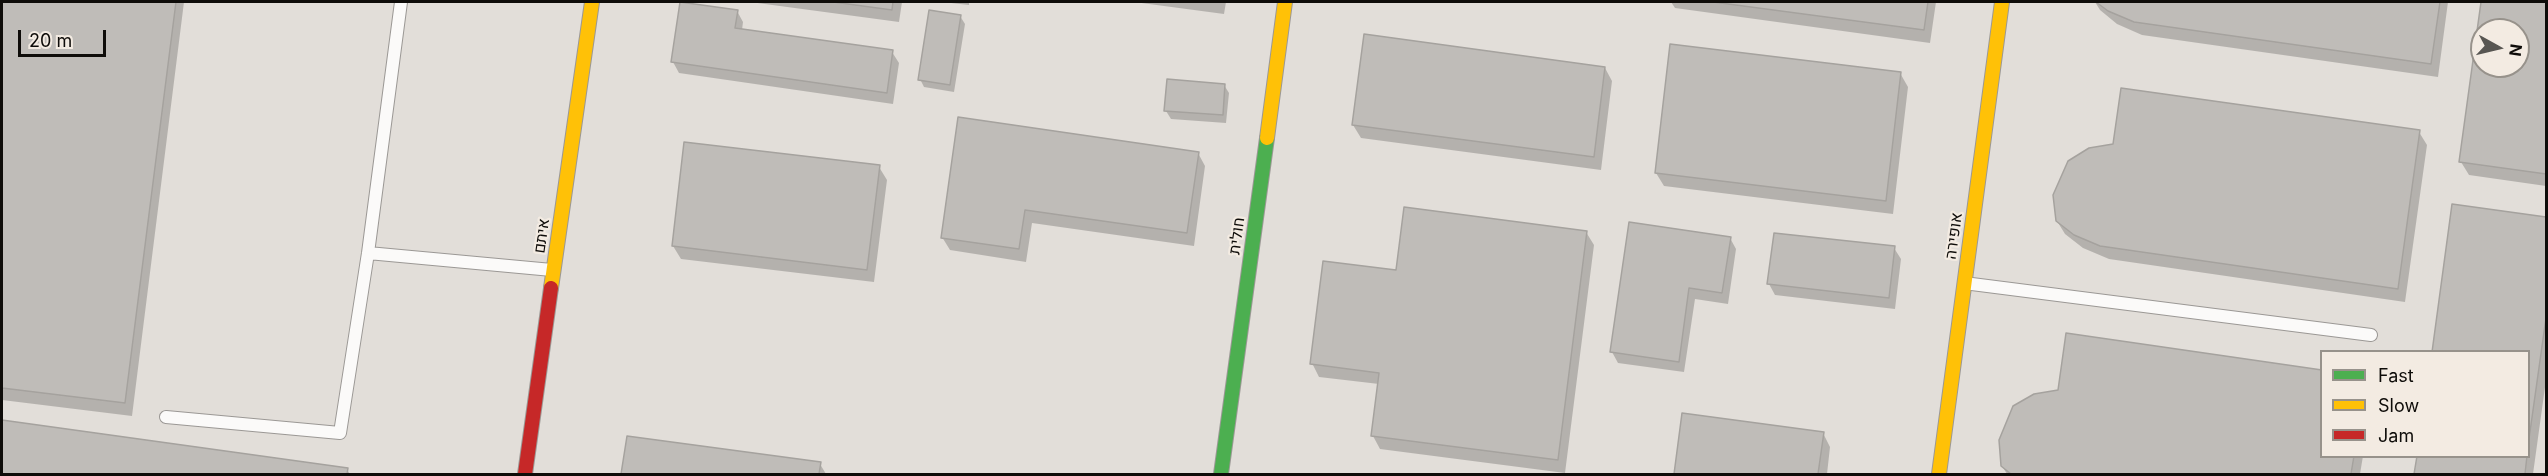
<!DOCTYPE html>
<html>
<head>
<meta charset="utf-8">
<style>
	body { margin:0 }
	#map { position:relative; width:2548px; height:476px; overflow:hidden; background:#e2ded9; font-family:Inter,sans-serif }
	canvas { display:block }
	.frame { position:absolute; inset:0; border:3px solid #0e0c09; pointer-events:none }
	.legend { position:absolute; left:2320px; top:350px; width:210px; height:108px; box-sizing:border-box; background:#f3ebe2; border:2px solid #97928b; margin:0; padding:8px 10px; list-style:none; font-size:18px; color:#0e0c09 }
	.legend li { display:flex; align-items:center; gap:12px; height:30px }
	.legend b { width:30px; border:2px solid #97928b }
	.north { position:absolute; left:2470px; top:18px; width:60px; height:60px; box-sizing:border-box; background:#f3ebe2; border:2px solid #97928b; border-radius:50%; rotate:98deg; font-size:16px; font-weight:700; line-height:24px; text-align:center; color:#0e0c09 }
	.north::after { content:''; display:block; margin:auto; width:21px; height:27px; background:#585652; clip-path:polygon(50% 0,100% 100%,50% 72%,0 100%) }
	.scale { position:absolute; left:18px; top:30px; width:88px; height:27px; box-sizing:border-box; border:3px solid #0e0c09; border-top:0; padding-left:8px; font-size:18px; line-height:21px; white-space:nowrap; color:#0e0c09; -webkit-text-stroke:4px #f3ebe2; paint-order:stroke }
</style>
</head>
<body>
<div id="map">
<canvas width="2548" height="476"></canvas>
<div class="frame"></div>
<ul class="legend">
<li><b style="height:8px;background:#4caf50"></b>Fast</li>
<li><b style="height:8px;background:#ffc107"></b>Slow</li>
<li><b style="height:8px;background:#c62828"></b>Jam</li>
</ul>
<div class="north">N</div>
<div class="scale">20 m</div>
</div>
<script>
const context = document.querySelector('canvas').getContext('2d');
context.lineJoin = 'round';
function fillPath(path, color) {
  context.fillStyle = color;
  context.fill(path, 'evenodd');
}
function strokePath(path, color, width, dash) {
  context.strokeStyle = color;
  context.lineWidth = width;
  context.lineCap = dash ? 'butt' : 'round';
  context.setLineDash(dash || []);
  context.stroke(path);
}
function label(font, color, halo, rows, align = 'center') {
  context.font = font + ' Inter,Heebo,sans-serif';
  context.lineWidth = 4.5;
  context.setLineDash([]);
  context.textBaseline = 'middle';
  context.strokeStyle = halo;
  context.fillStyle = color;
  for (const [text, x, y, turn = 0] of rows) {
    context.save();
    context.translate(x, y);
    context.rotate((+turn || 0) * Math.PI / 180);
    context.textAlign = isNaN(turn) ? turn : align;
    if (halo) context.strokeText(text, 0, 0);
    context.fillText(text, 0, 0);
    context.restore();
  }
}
fillPath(new Path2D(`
	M2,2H184L132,416L2,400Z
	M750,2H902L899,22Z
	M942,2H969V5Z
	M1134,2H1226L1224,14Z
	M1671,2H1936L1930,43L1675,8Z
	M2095,2H2448L2438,77L2142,35L2117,24L2100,10Z
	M2483,2H2546V186L2469,175L2461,162ZM2482,30H2518V66H2482Z
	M737,11L743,22L742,30L892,52L899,63L893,104L679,73L673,62Z
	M960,16L965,24L954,92L924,87L920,79Z
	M1605,68L1612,81L1601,170L1361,138L1353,125Z
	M1900,73L1908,87L1893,214L1664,186L1656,173Z
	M1224,85L1229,93L1226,123L1171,119L1166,111Z
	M2419,132L2427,145L2405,302L2109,259L2083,248L2065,234L2057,221L2114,145Z
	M1198,153L1205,166L1194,246L1032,223L1026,262L950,250L942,237Z
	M879,167L887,180L874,282L681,259L673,246Z
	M2454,206L2546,219V380L2533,474H2416L2418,456H2528V352Z
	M1586,232L1594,245L1565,473L1380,449L1373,436L1379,384L1319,377L1312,363L1397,272Z
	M1730,238L1736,249L1728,304L1695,299L1684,372L1618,363L1612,352Z
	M1894,248L1901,259L1895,309L1775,295L1769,284Z
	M1683,415L1823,433L1830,447L1827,474H1676Z
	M2,422L347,470L350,474H2Z
	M628,438L820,464L826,474H623Z
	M2322,456H2363L2360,474H2007L2002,466Z`), '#0003');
const building = new Path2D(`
	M2,2H176L125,403L2,388Z
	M680,2L738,10L735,28L893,50L887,93L671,62Z
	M833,2H893L892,10Z
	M1713,2H1928L1924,30Z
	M2096,2H2440L2431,64L2134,22L2108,11Z
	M2481,2H2546V174L2459,162ZM2482,30H2518V66H2482Z
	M929,10L961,15L950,85L918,80Z
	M1364,34L1605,67L1594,157L1352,125Z
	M1670,44L1901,72L1886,201L1655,173Z
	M1167,79L1225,84L1223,115L1164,111Z
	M2121,88L2420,130L2398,289L2100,246L2074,235L2056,221L2053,195L2068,161L2089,148L2113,144Z
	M958,117L1199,152L1187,233L1025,210L1019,249L941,238Z
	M684,142L880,165L867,270L672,246Z
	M2452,204L2546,217V318L2528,446V352H2432Z
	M1404,207L1587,231L1558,460L1371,436L1379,373L1310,364L1323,261L1396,270Z
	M1629,222L1731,237L1722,293L1689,288L1679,362L1610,352Z
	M1774,233L1895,246L1889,298L1767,284Z
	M2066,333L2322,370V456H2354L2351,474H2011L2001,466L1999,440L2013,406L2034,394L2058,390Z
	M1682,413L1824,432L1818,474H1674Z
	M2,420L348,468L347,474H2Z
	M627,436L821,462L819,474H621Z
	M2417,456H2527L2525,474H2414Z`);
fillPath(building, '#bfbcb8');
strokePath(building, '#a5a29e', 1.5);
const lane = new Path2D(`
	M368,253L552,270
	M1964,283L2371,335
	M166,417L340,433L368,253L401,2`);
const fast = new Path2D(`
	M1221,474L1267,138`);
const slow = new Path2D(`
	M1267,138L1285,2
	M551,288L592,2
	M1939,474L2002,2`);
const jam = new Path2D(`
	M525,474L551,288`);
strokePath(lane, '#9b9895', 14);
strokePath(fast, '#9b9895', 16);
strokePath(slow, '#9b9895', 16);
strokePath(jam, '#9b9895', 16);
strokePath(lane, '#fbfaf9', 12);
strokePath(fast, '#4caf50', 14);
strokePath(slow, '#ffc107', 14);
strokePath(jam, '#c62828', 14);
label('16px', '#0e0c09', '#f3ebe2', [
	["איתם",542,236,-82],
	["חולית",1237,236,-82],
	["אופירה",1954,236,-82]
]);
</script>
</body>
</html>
